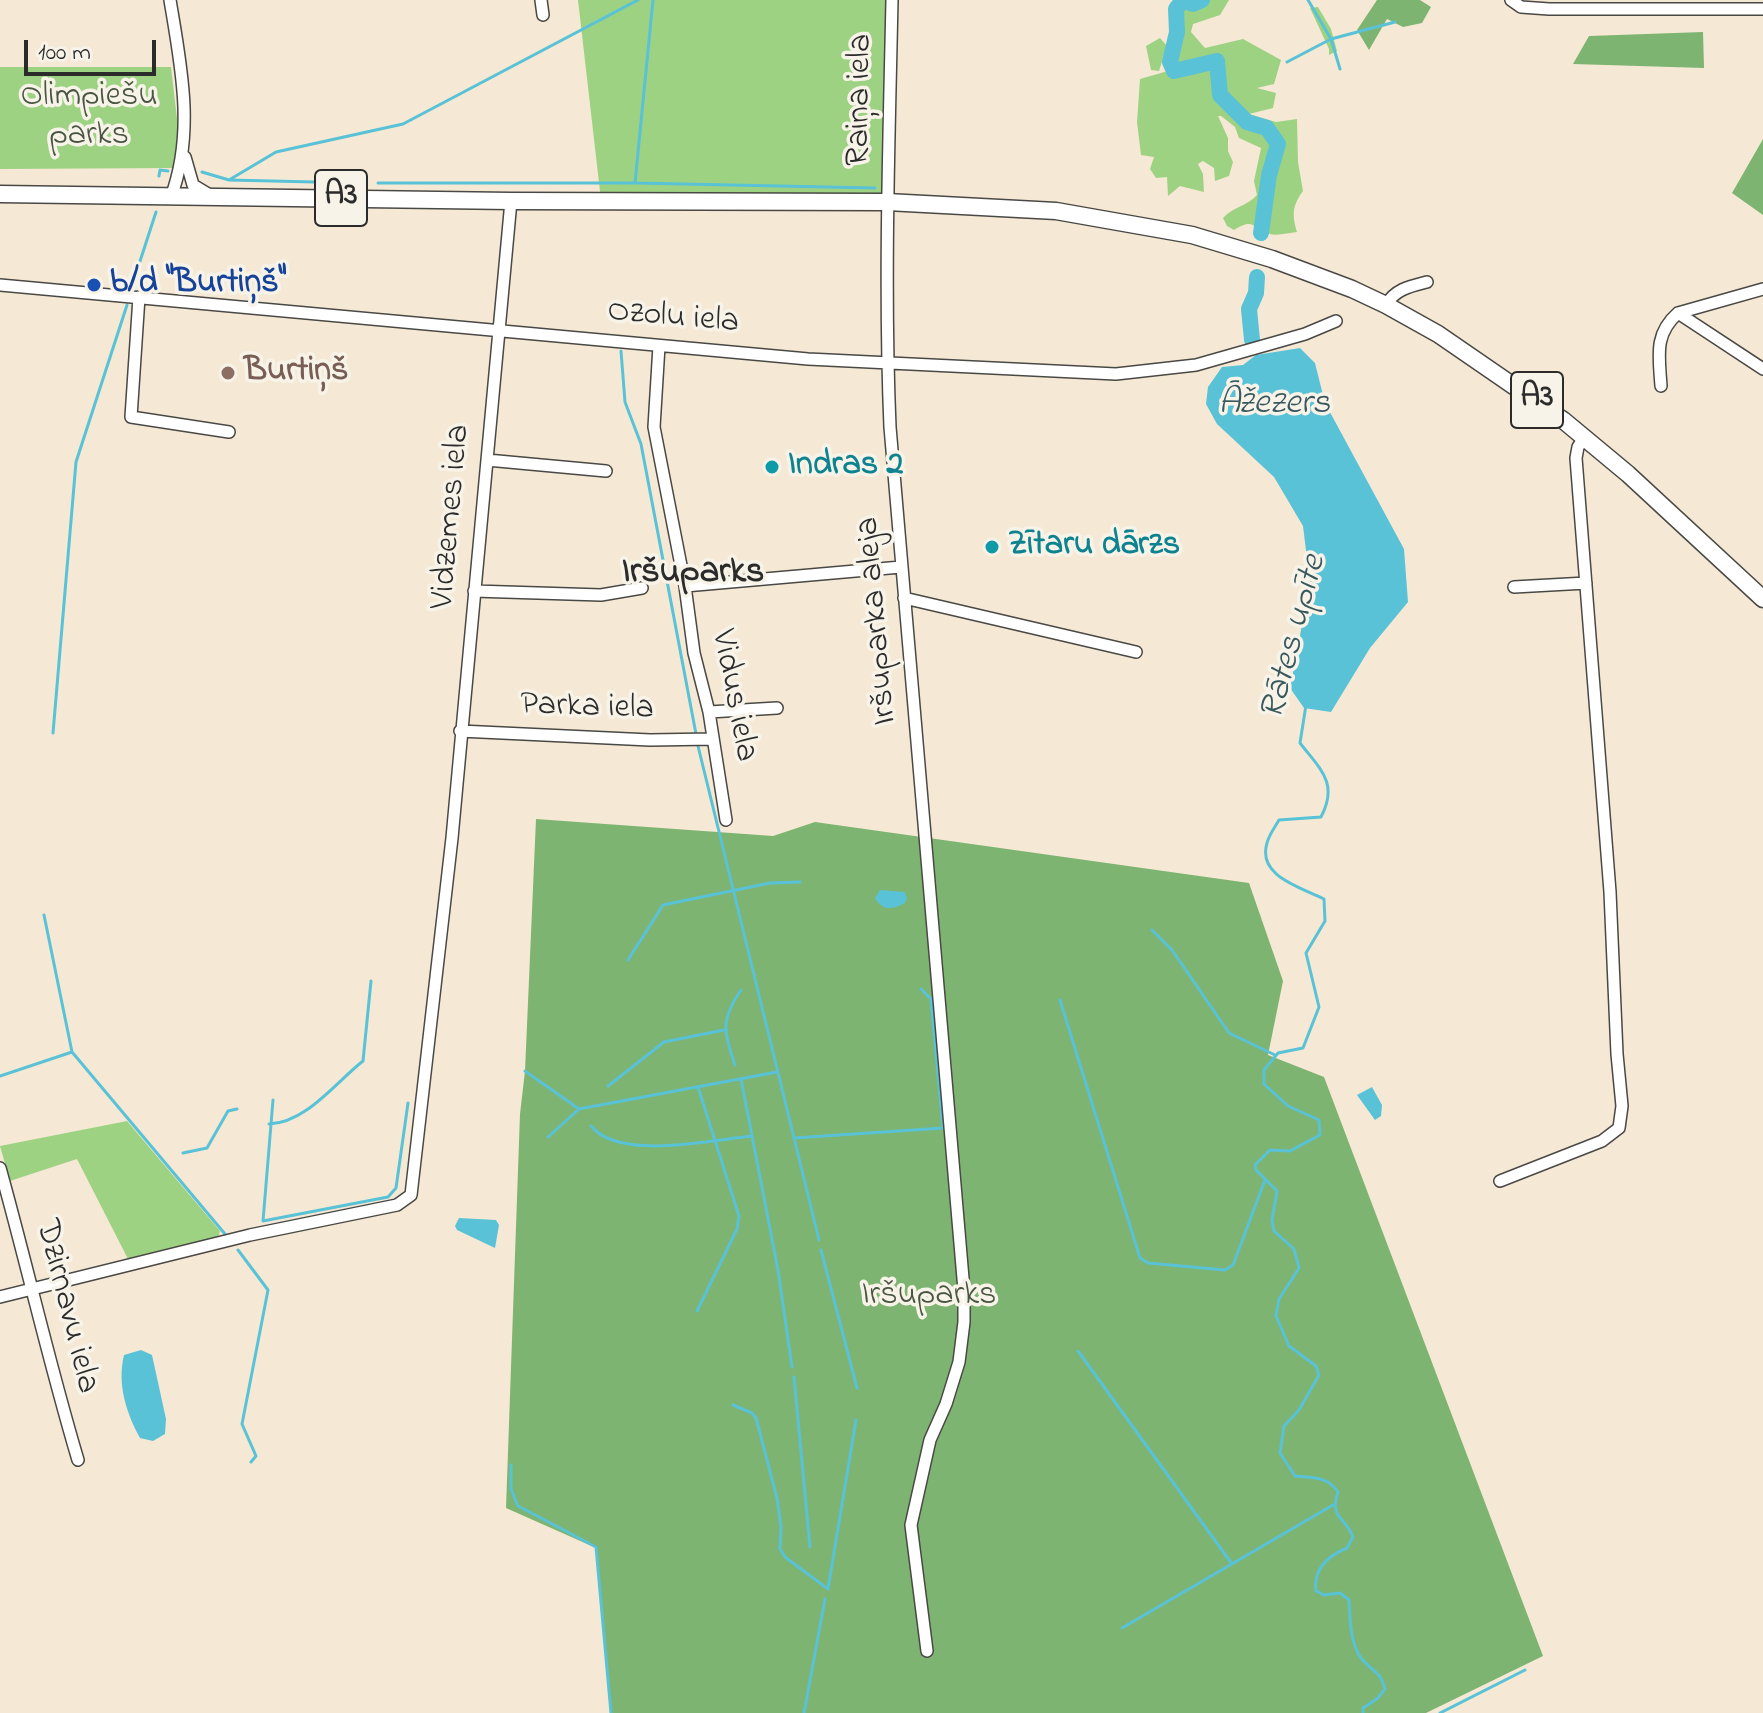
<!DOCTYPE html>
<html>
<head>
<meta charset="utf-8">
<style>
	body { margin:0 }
	#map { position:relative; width:1763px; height:1713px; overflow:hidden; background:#f5e9d5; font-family:"Indie Flower",sans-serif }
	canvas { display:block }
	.scale { position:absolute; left:24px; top:40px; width:132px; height:36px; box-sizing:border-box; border:4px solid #2b2b2b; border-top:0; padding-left:10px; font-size:24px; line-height:28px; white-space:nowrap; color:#2b2b2b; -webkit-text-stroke:6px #f7f3e8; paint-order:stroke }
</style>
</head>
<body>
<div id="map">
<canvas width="1763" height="1713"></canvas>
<div class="scale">100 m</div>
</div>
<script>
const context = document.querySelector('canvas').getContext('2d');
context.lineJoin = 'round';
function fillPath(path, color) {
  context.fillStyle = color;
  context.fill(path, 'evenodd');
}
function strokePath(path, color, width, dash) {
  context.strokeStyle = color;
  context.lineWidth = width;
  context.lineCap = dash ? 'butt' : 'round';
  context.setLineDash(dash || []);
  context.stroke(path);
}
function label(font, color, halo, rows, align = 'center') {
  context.font = font + ' "Indie Flower",sans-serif';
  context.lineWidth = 7;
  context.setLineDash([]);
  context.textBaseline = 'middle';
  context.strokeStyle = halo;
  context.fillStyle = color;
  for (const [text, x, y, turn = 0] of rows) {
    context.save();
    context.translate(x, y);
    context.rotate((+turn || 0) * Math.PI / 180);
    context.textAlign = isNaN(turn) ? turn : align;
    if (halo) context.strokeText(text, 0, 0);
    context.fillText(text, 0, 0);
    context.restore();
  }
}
fillPath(new Path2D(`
	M578,0H892L887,202L601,200Z
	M1183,0L1193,4L1202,0H1229L1220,15L1193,24L1191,32L1205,48L1243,39L1281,60L1274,84L1257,88L1276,93L1273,108L1249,114L1276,122L1297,119L1298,162L1303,191C1292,206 1292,215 1297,232C1289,233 1277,236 1270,234C1252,228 1254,217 1234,230L1227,226L1223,218C1233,207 1247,206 1257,195L1254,181L1261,148L1239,138L1235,127L1221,116H1218L1228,138V151L1233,162L1229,176L1215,181L1214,168L1203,161L1198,164L1203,174L1204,192L1180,186L1168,196L1167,177L1156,178L1150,169L1154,157L1141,155L1137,122L1140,79L1168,71L1170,48L1177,32L1176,9Z
	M1318,7L1331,29L1337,51L1329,55V49L1310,8Z
	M1160,38L1167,46L1159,71L1151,70L1146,46Z
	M0,67H171L178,127L174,168L0,169Z
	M127,1121L220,1231L218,1238L129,1261L77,1159L10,1181L0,1146Z`), '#9ed283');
fillPath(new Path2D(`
	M1377,0H1420L1431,7L1422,23L1403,27L1387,19L1369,50L1357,30Z
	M1703,32L1704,68L1573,64L1589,36Z
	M1763,139V215L1732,193Z
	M536,819L773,836L815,822L1249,883L1283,981L1268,1055L1324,1077L1543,1656L1426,1713H611L596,1548L506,1508L520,1114L525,1071Z`), '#7eb471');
fillPath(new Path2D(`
	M1300,348L1315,363L1325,403L1404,549L1408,602L1370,648L1331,712L1304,708L1290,688L1310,583L1303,526L1274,477L1217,424L1206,404L1208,387L1222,367L1243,365L1256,355Z
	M880,890L905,892L907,898L905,903C893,910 882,911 875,898Z
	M1372,1087L1382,1105L1381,1116L1375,1120L1357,1095Z
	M459,1218L496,1220L499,1225L495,1248L457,1230L455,1226Z
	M141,1350L152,1355L166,1419L165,1434L153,1441L140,1438C126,1412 117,1384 124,1355Z`), '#59c2d6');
strokePath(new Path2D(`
	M1308,0L1331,39L1340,69
	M1287,62L1331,39L1395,22
	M202,172L229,180L357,183
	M159,176L160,170L168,171
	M229,180L276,152L403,124L638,0
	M378,183H635L875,188
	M635,183L653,0
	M130,292L156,212
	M621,351L625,402L641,444L696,734
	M1306,705L1300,743C1320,769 1339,783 1321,817L1279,820C1275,827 1269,835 1267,843C1257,876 1300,887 1324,899L1325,921L1306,953L1319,1007L1303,1048L1278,1053L1264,1070V1084L1288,1106L1319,1120L1320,1135L1290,1151L1270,1150L1255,1165L1256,1170L1277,1191L1272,1220L1274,1231L1294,1249L1299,1268L1279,1299L1276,1316L1289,1346L1316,1366L1319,1375L1299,1410L1284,1426L1280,1453L1295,1476C1312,1478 1328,1476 1338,1492C1329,1519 1345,1516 1353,1537L1347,1548C1328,1556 1313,1569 1316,1591L1324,1595L1340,1593L1349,1600C1350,1619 1350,1643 1361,1658C1372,1672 1380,1670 1385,1689L1378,1698L1363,1708V1713
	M53,733L76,462L127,305
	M698,746L819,1240
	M44,915L72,1052L225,1234
	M1152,930L1172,950L1229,1033L1275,1055
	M628,960L663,905L770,883L800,882
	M1060,1000L1140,1258L1148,1263L1225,1270L1233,1265L1265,1180
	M735,1065C724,1032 720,1020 741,990
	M525,1071L579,1109L777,1072
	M0,1076L72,1052
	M741,1079L778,1270L792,1367
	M608,1086L664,1042L724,1030
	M273,1100L263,1221L388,1197L396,1188L408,1103
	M269,1124C306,1123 336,1082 363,1061L371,981
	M591,1126C619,1161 711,1140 752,1136
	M548,1137L578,1110
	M794,1138L943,1128L931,999L921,989
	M183,1153L207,1148L228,1111L237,1109
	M238,1250L268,1290L242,1424L256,1456L251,1462
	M821,1250L857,1388
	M697,1311L737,1229L739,1216L698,1087
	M1078,1351L1232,1564
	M794,1377L810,1547
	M733,1405L752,1413L756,1418L777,1498L781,1527L780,1549L785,1557L828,1589L856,1420
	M511,1465V1489L518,1506L596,1547L611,1713
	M1122,1628L1333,1505
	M804,1713L825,1599
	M1440,1713L1525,1670`), '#59c2d6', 3);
strokePath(new Path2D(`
	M1183,0L1176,9L1177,32L1170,62L1174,71L1217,61L1220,95L1247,122L1267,128L1278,144L1269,175L1261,233
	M1184,0L1193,4L1202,0
	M1252,340L1249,309L1256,293L1257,277`), '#59c2d6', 16);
const minor = new Path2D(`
	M170,0C181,66 195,132 171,197
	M541,0L543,15
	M892,0C889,142 884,285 890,427L964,1290V1322L959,1362L946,1404L930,1440L911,1525L927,1651
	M1511,0L1521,7L1549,9H1763
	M185,157L193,185L208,194
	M0,285L808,359L1116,374L1196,365L1305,334L1336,321
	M139,297L131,417L229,432
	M1386,305C1395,289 1411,286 1427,282
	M1678,313L1763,369
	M659,346L654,427L685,586L694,653L709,712L726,820
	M1661,386C1659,356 1654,334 1678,313L1763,289
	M487,460L606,471
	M685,586L901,567
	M1514,587L1586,583
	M474,591L601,595L642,588
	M904,598L1136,652
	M709,712L777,708
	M460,731L650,740L713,739
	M0,1168C27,1265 49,1363 78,1460
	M1500,1181L1602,1141L1619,1128L1622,1106L1617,1054L1610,892L1576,458L1578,447L1584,438
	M0,1297L250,1235L397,1205L411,1195L452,838L511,201`);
const highway = new Path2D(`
	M0,194L511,201L887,202L1056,211L1192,235L1272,259L1352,289L1386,305L1438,334L1563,420L1628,474L1763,599`);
strokePath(minor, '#494844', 14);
strokePath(highway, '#494844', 19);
strokePath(minor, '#fff', 11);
strokePath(highway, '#fff', 16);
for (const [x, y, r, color] of [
	[94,285,8,"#1a4fb4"],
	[228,373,8,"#8d6e63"],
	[772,467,8,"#0f9aa8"],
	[992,547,8,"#0f9aa8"]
]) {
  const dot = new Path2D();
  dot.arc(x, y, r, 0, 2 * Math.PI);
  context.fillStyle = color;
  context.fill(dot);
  strokePath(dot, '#f7f3e8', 3);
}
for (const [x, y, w] of [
	[341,198,52],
	[1537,400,52]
]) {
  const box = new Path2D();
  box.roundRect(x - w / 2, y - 28, w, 56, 6);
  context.fillStyle = '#f7f3e8';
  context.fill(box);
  strokePath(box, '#2b2b2b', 2);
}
label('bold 32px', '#2b2b2b', null, [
	["A3",341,198],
	["A3",1537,400]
]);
label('34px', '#485541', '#f7f3e8', [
	["Olimpiešu",89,98],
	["parks",89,137],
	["Iršuparks",929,1297]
]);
label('34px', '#2b2b2b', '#f7f3e8', [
	["Raiņa iela",862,100,-89],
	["Ozolu iela",673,319,5],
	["Vidzemes iela",453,517,-85],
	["Iršuparka aleja",879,621,-95],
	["Vidus iela",732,696,79],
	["Parka iela",587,709,2],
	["Dzirnavu iela",65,1307,76]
]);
label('bold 34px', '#164399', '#f7f3e8', [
	["b/d \"Burtiņš\"",110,285]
], 'left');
label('bold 34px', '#785e54', '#f7f3e8', [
	["Burtiņš",244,373]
], 'left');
label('bold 34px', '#0d838f', '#f7f3e8', [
	["Indras 2",788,467],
	["Zītaru dārzs",1008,547]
], 'left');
label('italic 36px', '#39585e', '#f7f3e8', [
	["Āžezers",1274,406],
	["Rātes upīte",1296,638,-75]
]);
label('bold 36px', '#2b2b2b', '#f7f3e8', [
	["Iršuparks",693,575]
]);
</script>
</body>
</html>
